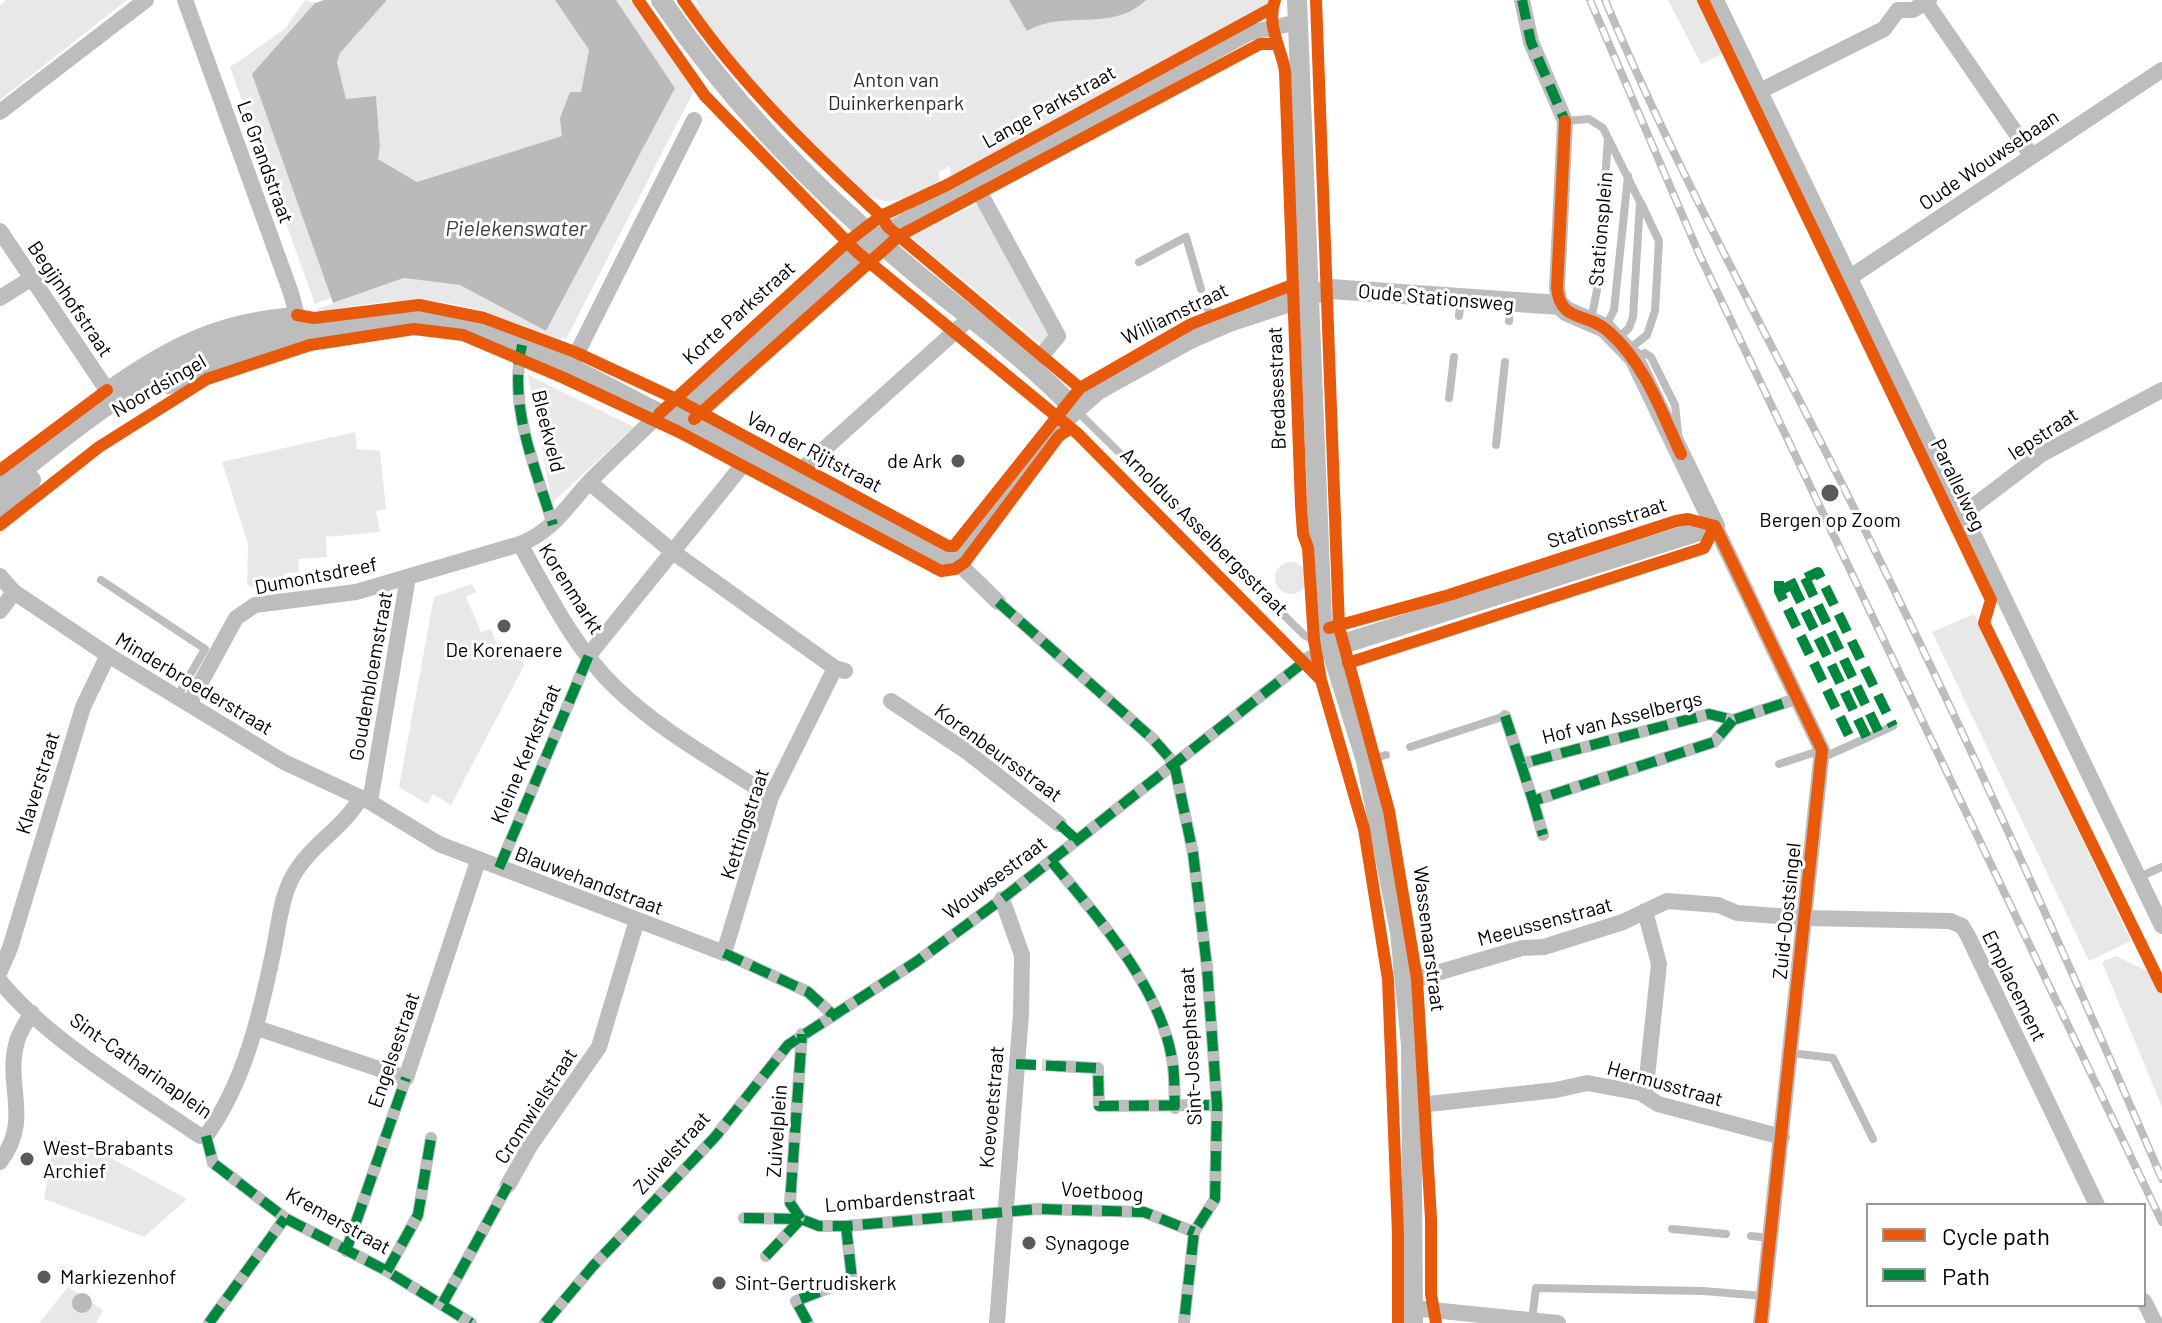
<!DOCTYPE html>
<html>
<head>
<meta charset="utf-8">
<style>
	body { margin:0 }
	#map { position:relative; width:2162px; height:1323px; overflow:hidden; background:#fff; font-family:Barlow,sans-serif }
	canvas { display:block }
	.legend { position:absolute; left:1866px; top:1203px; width:280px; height:104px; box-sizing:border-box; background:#fff; border:2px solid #999; margin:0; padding:10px 14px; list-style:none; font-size:24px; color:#000 }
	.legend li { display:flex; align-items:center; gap:16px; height:40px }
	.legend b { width:40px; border:2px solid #999 }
</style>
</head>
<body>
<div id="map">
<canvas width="2162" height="1323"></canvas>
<ul class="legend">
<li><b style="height:10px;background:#e8590c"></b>Cycle path</li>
<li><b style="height:10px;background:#00873e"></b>Path</li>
</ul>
</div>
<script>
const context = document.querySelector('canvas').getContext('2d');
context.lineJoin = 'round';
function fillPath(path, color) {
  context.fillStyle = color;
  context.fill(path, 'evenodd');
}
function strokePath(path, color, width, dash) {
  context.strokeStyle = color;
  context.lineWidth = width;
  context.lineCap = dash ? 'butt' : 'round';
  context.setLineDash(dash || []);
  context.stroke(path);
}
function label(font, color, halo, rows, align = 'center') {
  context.font = font + ' Barlow,sans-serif';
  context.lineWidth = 6;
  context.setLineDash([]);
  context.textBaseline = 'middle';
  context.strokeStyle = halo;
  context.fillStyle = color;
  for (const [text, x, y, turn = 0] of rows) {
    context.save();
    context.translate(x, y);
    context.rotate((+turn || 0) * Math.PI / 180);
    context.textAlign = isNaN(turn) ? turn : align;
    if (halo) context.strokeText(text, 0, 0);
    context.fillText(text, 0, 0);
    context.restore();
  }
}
fillPath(new Path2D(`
	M6,0H127L0,100V5Z
	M305,0L316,3L253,74L331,298L315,304L230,67L285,29Z
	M387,0H555L589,50L581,93L563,136L417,182L378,159L380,147L376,97L346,99L337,62L340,53Z
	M616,0H630L694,91L566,339L562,337L559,343C457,295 428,293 318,312L317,309L405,278L461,285L546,331L675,88Z
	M686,0H692L701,10L695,0H1270L1268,6L951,179L950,166L939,172L940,186C924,191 903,202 887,201C841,200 714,43 686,0Z
	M1668,0H1699L1725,53L1701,64Z
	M979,203L1051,334L1043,346L911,237Z
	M528,375L634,427L552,503Z
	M355,432L357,449L380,451L386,509L376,511L380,532L326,537L327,557L298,559L299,572L284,574L285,592L273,595L247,585L248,544L222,462Z
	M1275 578a16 16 0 1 1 32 0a16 16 0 1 1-32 0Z
	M472,584L476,592L466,597L481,632L491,629L497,644L525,664L451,805L433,794L427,804L399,787L434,597Z
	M1974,614L2131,941L2089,961L1932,632Z
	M2116,956L2162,978V1107L2102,962Z
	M55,1137L96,1150L187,1199L144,1237L44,1199Z
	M68,1287L103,1310L96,1323H39Z`), '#e8e8e8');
fillPath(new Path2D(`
	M324,0H387L340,53L337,62L346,99L376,96L380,147L378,159L417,182L562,136L560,118L570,92H581L589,50L555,0H616L675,88L546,331L460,285L404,278L333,303L252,74L315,3Z
	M1009,0H1146C1112,33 1065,9 1027,31Z
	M72 1303a10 10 0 1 1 20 0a10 10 0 1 1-20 0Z`), '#bababa');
strokePath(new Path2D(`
	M1024,1064L1057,1066`), '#d9d9d9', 12, [12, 6]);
strokePath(new Path2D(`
	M1565,121L1589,119L1603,128L1640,202L1633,317L1629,328L1617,339
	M1139,262L1186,237L1201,289
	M1207,308L1215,326
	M1459,316L1461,299
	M1591,320L1597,290L1608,139
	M1509,321L1510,303
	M1605,328L1614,310L1628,176
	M1628,350L1647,335L1655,311L1659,241L1641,203
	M1634,358L1645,353L1651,357L1675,405L1678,433
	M1449,398L1454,357
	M1076,410L1304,635L1327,647
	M1496,445L1505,362
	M101,580L205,649L177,697
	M1410,747L1505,716
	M1822,758L1893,726
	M1367,760L1386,755
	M1779,764L1822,750
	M2139,877L2162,867
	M1791,1053L1833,1058L1873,1139
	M1672,1229L1726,1234
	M1751,1236L1770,1238
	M1532,1320L1536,1288L1703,1291L1763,1296`), '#bdbdbd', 8);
strokePath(new Path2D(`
	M522,345C508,407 535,466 553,525
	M998,602L1153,739L1174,763L1193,853L1207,967L1217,1105L1215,1199L1194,1232L1184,1323
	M1505,716L1521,764
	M1733,720L1714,742L1533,801L1521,764L1709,714L1733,720L1799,698
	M1533,801L1543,835
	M1052,862C1097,916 1160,987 1172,1059C1175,1074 1174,1092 1175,1108
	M499,868L589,655
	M724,953L808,992L832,1014
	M1057,1066L1098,1068L1099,1106L1217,1105
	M206,1136L213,1163L285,1218L387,1271L471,1323
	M744,1218L801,1219L819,1226H846L1038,1209L1144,1212L1194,1232
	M801,1219L790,1203L802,1034
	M346,1251L406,1078
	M766,1256L801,1219
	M387,1271L418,1215L431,1138
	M443,1303L508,1185
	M209,1323L285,1218
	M545,1323L593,1266L715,1137L788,1045L916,962L1002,899L1304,662
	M808,1323L796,1301L852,1279L846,1226`), '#bdbdbd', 12);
strokePath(new Path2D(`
	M185,0L291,293L299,323
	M1522,0L1531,42L1565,121L1557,288L1560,305
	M1716,0L2162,926
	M1927,4L2031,155
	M1760,91L1884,29L1898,10H1913L1929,0
	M0,112L146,0
	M974,182L1058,336L1030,369
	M0,231L107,390C169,346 220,320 297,315
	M874,238L1249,33L1298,22
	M1849,278L2162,70
	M0,298L32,278
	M570,367L694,120
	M659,414C637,436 614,457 592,479C568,504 554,531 520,544C547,592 575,649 615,687C660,731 718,762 771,797
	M792,478L970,318
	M589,482L673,552L835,668L845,671
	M1963,514L2042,454L2162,390
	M1715,526L1822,750L1761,1323
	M953,558L998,602
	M0,576L14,592L108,655L284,762L370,802L439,844L724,953L771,797L835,668
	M0,611L14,592
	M589,655L750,456
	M1304,662L1330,648
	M891,701L966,751L1059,824
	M189,704L236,618L255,605L356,592L520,544
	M370,802L408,577
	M1645,911L1659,964L1645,1096
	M0,971L10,948L83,707L108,655
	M0,981C47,1039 137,1093 200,1136H206C244,1083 260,1016 273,953C278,931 280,903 290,882C306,847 341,831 360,799
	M1406,982L1522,948L1544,947L1623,922L1667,901L1718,905L1737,913L1806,918L1950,921L1962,926L1968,936L2097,1205
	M257,1028L406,1078L478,861
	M1410,1106L1556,1090L1587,1083L1641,1093L1658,1104L1782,1137
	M0,1162C33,1118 4,1087 17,1041C20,1031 27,1021 32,1013
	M508,1185L530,1146L599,1047L637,920
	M2144,1301L2155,1323
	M1413,1308L1558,1323
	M997,1323L1021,1014L1022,955L1002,899`), '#bdbdbd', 16);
strokePath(new Path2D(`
	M661,0C728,98 808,183 899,259C957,309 1023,354 1075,410
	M1297,0L1322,620L1366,761L1400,932L1411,1045L1413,1323
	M169,384L227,356L308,337
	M678,417L940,558H953L963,551L1055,428L1075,410L1098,390L1190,339L1229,322L1330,289L1560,305L1566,311L1605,328L1634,358L1715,526L1330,648
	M678,417L874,238
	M0,488C73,430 154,360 246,336C280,327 313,330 348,327C389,323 427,316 468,327C538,346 601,385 666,417H678
	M0,507L31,480`), '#bdbdbd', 20);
const rail = new Path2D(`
	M1590,0L1700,256L2162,1222
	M1605,0C1676,170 1765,330 1847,494C1959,719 2063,948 2162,1179`);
strokePath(rail, '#bdbdbd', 8);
strokePath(rail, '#fff', 5, [15]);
strokePath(new Path2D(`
	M1522,0L1531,42L1565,121
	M522,345C508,407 535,466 553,525
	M1805,578L1879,733
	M1779,581V591L1853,744
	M1792,584L1867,738
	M1779,591L1818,572L1893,726
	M998,602L1153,739L1174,763L1193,853L1207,967L1217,1105L1215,1199L1194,1232L1184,1323
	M1505,716L1521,764
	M1733,720L1714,742L1533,801L1521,764L1709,714L1733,720L1799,698
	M1533,801L1543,835
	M1059,824L1078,841
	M1052,862C1097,916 1160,987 1172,1059C1175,1074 1174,1092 1175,1108
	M499,868L589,655
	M724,953L808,992L832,1014
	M1016,1064L1098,1068L1099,1106L1217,1105
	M206,1136L213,1163L285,1218L387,1271L471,1323
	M744,1218L801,1219L819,1226H846L1038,1209L1144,1212L1194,1232
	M801,1219L790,1203L802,1034
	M346,1251L406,1078
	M766,1256L801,1219
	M387,1271L418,1215L431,1138
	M443,1303L508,1185
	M209,1323L285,1218
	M545,1323L593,1266L715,1137L788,1045L916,962L1002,899L1304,662
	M808,1323L796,1301L852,1279L846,1226`), '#00873e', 10, [20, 10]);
strokePath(new Path2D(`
	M638,0L705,96L857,252L1078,434L1321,680
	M683,0C738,81 809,150 881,216L888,227L1080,388
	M1275,0C1266,25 1281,47 1285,71L1301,505L1303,534L1308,548L1314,640L1321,680L1364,829L1388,979L1398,1235V1323
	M1316,0L1339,627L1389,811L1417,979L1431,1219V1294L1436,1323
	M1703,0L1991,600L1984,623L2162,987
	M1565,121L1557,288C1560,323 1588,312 1609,332C1645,364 1661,411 1681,454
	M297,315L314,318L419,305L484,318L575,352L674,398L948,546H954L1080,388L1191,324L1292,285
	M659,414L847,242L881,216L947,185L1272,8
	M694,419L899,236L1260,44H1275
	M0,470L107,390
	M0,525L99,447L207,379L310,345L414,329L463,335L564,378L679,432L941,571L955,569L965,562L1059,436L1071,428
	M1715,526L1822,750L1761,1323
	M1329,628L1449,595L1676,521L1688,519L1715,526
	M1348,663L1704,548L1715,526`), '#e8590c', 12);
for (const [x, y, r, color] of [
	[958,461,8,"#595959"],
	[1830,493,10,"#595959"],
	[504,626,8,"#595959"],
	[27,1159,8,"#595959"],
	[1029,1243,8,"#595959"],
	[44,1277,8,"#595959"],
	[719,1283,8,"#595959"]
]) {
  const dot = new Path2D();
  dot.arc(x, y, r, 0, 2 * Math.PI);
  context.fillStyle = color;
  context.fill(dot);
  strokePath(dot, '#fff', 3);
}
label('20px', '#2c2c2c', '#fff', [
	["Anton van",896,80],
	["Duinkerkenpark",896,103]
]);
label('20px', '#000', '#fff', [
	["Lange Parkstraat",1049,107,-29],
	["Oude Wouwsebaan",1989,160,-34],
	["Le Grandstraat",265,162,70],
	["Stationsplein",1601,229,-85],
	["Oude Stationsweg",1436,298,5],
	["Begijnhofstraat",70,299,56],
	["Korte Parkstraat",739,313,-42],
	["Williamstraat",1175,314,-26],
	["Noordsingel",159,386,-30],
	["Bredasestraat",1277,388,-92],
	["Bleekveld",548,431,76],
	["Iepstraat",2043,434,-33],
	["Van der Rijtstraat",814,452,28],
	["Parallelweg",1958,485,64],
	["Stationsstraat",1607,523,-18],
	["Arnoldus Asselbergsstraat",1204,532,45],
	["Dumontsdreef",316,576,-11],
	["Korenmarkt",571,589,58],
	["Goudenbloemstraat",371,676,-80],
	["Minderbroederstraat",194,684,31],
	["Hof van Asselbergs",1622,718,-14],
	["Korenbeursstraat",998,753,36],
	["Kleine Kerkstraat",526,754,-67],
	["Klaverstraat",38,783,-73],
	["Kettingstraat",745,824,-72],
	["Wouwsestraat",995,878,-37],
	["Blauwehandstraat",589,881,21],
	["Zuid-Oostsingel",1787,911,-84],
	["Meeussenstraat",1545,922,-15],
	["Wassenaarstraat",1429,939,83],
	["Emplacement",2014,986,64],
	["Sint-Josephstraat",1191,1046,-93],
	["Engelsestraat",394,1050,-71],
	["Sint-Catharinaplein",141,1066,35],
	["Hermusstraat",1665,1084,16],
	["Cromwielstraat",536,1106,-57],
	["Koevoetstraat",992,1107,-85],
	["Zuivelplein",777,1131,-86],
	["Zuivelstraat",672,1153,-48],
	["Voetboog",1102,1192,4],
	["Lombardenstraat",900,1199,-5],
	["Kremerstraat",338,1221,29]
]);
label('20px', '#000', '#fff', [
	["de Ark",942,461,"right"],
	["Bergen op Zoom",1830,520,"center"],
	["De Korenaere",504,650,"center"],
	["West-Brabants",43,1148],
	["Archief",43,1171],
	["Synagoge",1045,1243],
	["Markiezenhof",60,1277],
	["Sint-Gertrudiskerk",735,1283]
], 'left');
label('italic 22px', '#3d3d3d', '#fff', [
	["Pielekenswater",516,229]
]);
</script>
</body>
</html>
